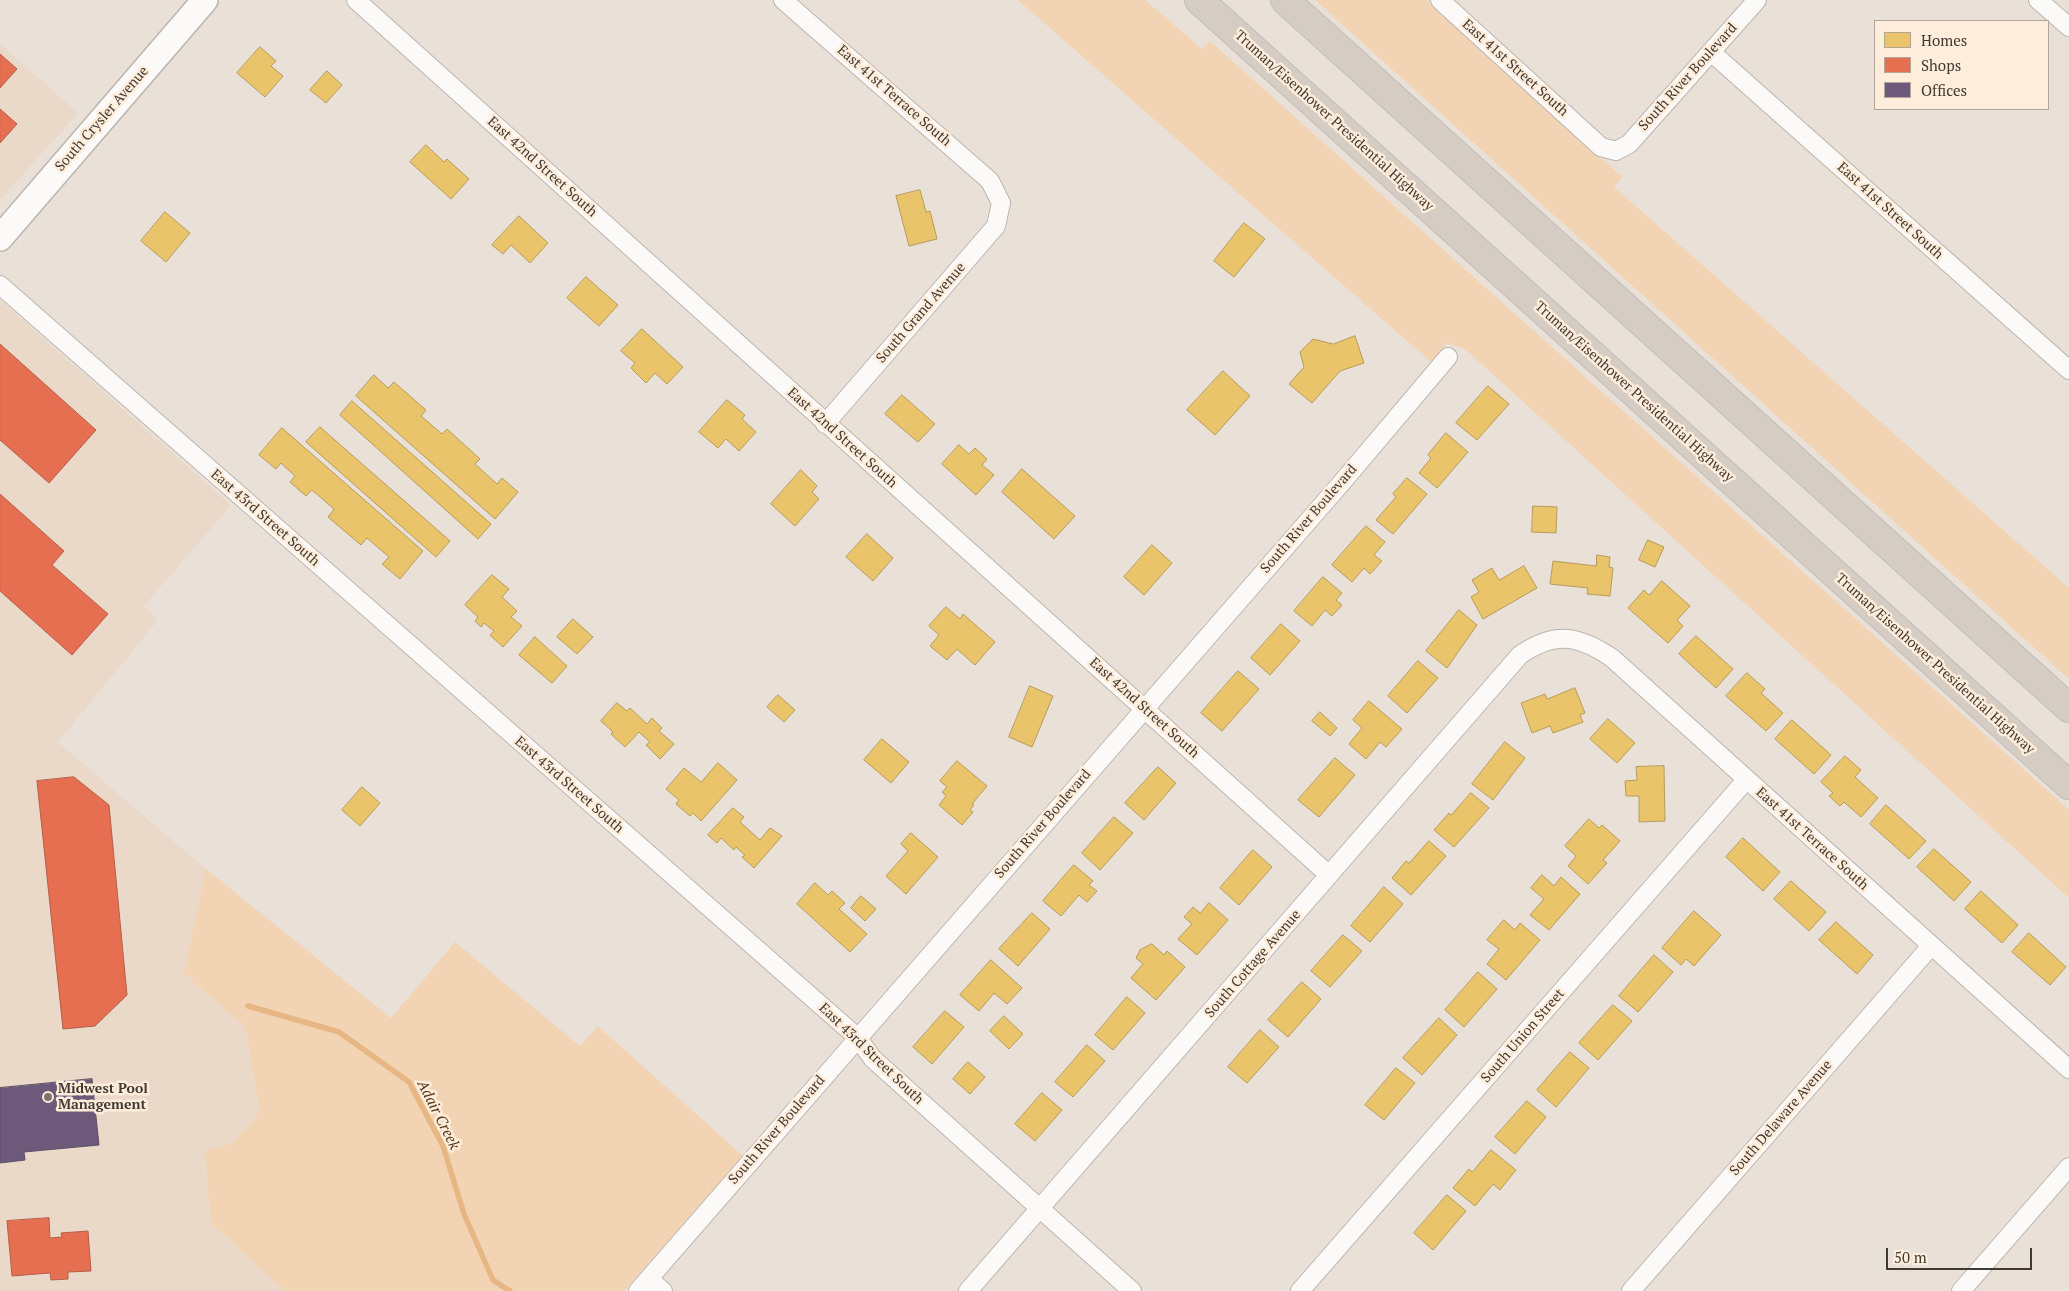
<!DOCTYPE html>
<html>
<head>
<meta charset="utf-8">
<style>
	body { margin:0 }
	#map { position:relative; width:2069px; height:1291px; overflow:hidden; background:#e9e0d7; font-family:"PT Serif",serif }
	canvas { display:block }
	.legend { position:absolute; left:1874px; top:20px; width:175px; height:90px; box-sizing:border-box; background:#ffeddc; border:1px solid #b3a598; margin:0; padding:6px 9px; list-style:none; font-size:15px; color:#403a33 }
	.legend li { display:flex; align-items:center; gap:10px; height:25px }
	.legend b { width:25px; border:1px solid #b3a598 }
	.scale { position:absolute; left:1886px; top:1248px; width:146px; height:22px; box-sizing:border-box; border:2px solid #403a33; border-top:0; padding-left:6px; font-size:15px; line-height:18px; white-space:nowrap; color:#403a33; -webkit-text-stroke:4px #ffeddc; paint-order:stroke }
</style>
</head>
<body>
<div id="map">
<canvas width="2069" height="1291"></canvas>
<ul class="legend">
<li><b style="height:14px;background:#e9c46a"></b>Homes</li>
<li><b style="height:14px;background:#e76f51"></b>Shops</li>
<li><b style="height:14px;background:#6d597a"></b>Offices</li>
</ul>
<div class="scale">50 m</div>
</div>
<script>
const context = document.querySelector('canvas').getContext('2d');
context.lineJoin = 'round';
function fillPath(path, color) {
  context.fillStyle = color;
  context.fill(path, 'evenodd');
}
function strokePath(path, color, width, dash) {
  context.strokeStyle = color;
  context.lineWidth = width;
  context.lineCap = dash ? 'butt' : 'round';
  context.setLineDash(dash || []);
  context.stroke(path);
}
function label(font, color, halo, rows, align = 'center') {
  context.font = font + ' "PT Serif",serif';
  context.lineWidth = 5;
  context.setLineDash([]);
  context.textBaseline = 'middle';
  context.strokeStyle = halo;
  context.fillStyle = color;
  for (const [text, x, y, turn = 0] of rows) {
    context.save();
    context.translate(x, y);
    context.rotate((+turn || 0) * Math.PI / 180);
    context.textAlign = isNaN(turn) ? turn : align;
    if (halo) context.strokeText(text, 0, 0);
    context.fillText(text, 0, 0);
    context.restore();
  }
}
fillPath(new Path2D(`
	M0,44L78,113L0,200Z
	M0,300L231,505L144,606L158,620L58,742L206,869L185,973L245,1027L260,1112L232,1144L211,1223L285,1291H0Z`), '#ead9c8');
fillPath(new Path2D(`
	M1018,0H1145L1202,49L1210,41L2069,810V898L1465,349L1447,343L1431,362Z
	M1315,0H1427L1622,177L1614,187L2069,588V679Z
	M206,869L391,1018L455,942L580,1046L598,1026L743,1156L624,1291H285L211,1223L205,1150L232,1144L260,1112L245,1027L184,973Z`), '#f2d4b4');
const homes = new Path2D(`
	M260,47L276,61L271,66L283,76L265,97L237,73Z
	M327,71L342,85L326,103L310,90Z
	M426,145L444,162L447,159L469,179L451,199L410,162Z
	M920,190L926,212L930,211L937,239L909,246L896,196Z
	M165,212L190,233L166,262L141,241Z
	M519,216L548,243L530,263L511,245L503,254L492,245Z
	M1244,223L1265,239L1234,277L1214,261Z
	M586,277L618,305L599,326L567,298Z
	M642,329L683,367L667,384L655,373L646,383L631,368L635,363L621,351Z
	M1355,336L1364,363L1340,371L1312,403L1289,384L1304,367L1300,352L1313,339L1333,344Z
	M1223,371L1250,396L1215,435L1187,410Z
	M374,375L388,388L394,382L426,410L421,416L442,434L447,429L480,459L475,464L497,484L502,478L518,492L495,519L356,396Z
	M1488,386L1509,404L1477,440L1456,423Z
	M902,395L935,424L918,442L885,414Z
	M727,400L745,415L742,419L756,432L739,451L726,439L718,448L699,432Z
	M352,401L491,524L478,539L340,415Z
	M320,427L450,541L436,557L306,442Z
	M282,428L423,551L400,579L382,564L389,557L367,538L361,545L328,517L334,509L312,490L306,496L290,482L295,476L281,463L276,469L259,455Z
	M1446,433L1468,452L1437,488L1419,473L1431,458L1428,455Z
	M959,445L969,454L975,448L987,459L982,465L994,475L976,495L942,464Z
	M1022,469L1075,516L1054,539L1002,492Z
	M801,470L817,486L812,492L819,499L795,526L771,504Z
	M1407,478L1427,494L1393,534L1376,520L1396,497L1393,494Z
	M1533,506L1557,507L1556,533L1532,532Z
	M1366,526L1385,542L1374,555L1382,561L1370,574L1364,568L1352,582L1332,565Z
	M867,534L893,558L873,581L846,557Z
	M1648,540L1664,547L1655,567L1639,560Z
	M1152,545L1172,563L1144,595L1124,577Z
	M1597,555L1610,557L1609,567L1613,568L1610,596L1587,594L1588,588L1550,584L1553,561L1596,566Z
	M1524,566L1537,588L1483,619L1471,597L1479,592L1472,580L1492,568L1499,580Z
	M492,575L509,589L502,597L517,611L511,617L522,626L503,647L490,635L494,631L484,623L481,627L475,621L478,617L465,605Z
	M1323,577L1342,593L1336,600L1342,605L1332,616L1325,610L1312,626L1294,611Z
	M1662,581L1690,606L1677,620L1683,626L1668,643L1628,608L1644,590L1649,595Z
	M946,607L960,619L963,614L995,642L975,665L957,649L947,660L930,646L939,635L929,626Z
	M1459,610L1477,625L1447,668L1426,651Z
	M573,619L593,637L577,654L557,637Z
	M1281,624L1300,641L1270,675L1251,658Z
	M1696,636L1733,669L1716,688L1679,654Z
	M535,637L567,666L552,683L519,655Z
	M1418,661L1438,678L1407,713L1388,696Z
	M1238,671L1259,689L1222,731L1201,713Z
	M1747,673L1765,689L1761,693L1783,713L1766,731L1726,696Z
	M1030,686L1053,696L1032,747L1009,737Z
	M1575,688L1585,713L1580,715L1583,722L1553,733L1550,726L1532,733L1521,703L1545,694L1547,699Z
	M778,695L795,710L784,722L767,707Z
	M1369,701L1402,729L1386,747L1380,742L1366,759L1349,744L1362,728L1353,720Z
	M617,703L627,711L630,708L647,724L652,718L662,728L659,731L674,744L660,759L646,745L650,742L639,732L625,747L611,734L613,732L601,721Z
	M1320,712L1337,728L1330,736L1312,721Z
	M1608,719L1635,743L1617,763L1590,739Z
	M1792,720L1831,755L1814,774L1775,739Z
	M882,739L909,762L891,783L864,760Z
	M1505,742L1525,758L1493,800L1472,784Z
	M1845,756L1861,770L1855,777L1878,798L1861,817L1844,802L1840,806L1829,796L1833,793L1821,782Z
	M1335,758L1355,775L1319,817L1298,800Z
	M957,761L987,786L972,804L974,805L970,810L973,812L962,825L939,805L946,796L942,792L947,787L940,781Z
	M718,763L737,780L701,821L693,813L690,816L676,804L679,800L666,789L684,768L701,782Z
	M1664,766L1665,821L1639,822V796H1626L1625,781L1637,780L1636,767Z
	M1158,767L1176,783L1144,820L1125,803Z
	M362,787L380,803L360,826L342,810Z
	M1471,793L1489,808L1454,847L1434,830L1449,813L1451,815Z
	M1886,805L1926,841L1909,859L1870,824Z
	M733,808L744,817L740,822L760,840L770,828L782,836L754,868L742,857L745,855L736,847L734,850L721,838L717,843L708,835Z
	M1114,817L1133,833L1100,870L1082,853Z
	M1589,819L1599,828L1602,825L1620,841L1603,860L1607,863L1588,884L1568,866L1576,856L1565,846Z
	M911,833L938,857L906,894L886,876L908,851L901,844Z
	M1743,838L1780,872L1763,891L1726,857Z
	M1429,841L1446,856L1411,895L1392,878L1406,861L1409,863Z
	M1934,849L1971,882L1954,901L1917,867Z
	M1253,850L1272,867L1239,905L1220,888Z
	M1074,865L1093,881L1089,885L1097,891L1087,902L1079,895L1061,916L1043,901Z
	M1542,875L1554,886L1561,877L1580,894L1549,930L1530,915L1544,899L1531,888Z
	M1791,881L1826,912L1809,931L1774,899Z
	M815,883L828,895L832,891L845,903L839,909L867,934L850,952L797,904Z
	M1384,887L1403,904L1370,942L1351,926Z
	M1981,891L2018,925L2002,943L1965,909Z
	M861,896L876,909L865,921L851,908Z
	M1209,903L1228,920L1197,955L1178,939L1192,924L1184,917L1193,907L1200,913Z
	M1694,911L1721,935L1694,966L1686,959L1681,965L1662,948Z
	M1032,913L1050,929L1018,966L999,949Z
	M1504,920L1515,930L1520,923L1540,940L1506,980L1487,964L1499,949L1487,940Z
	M1836,922L1873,955L1857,974L1819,940Z
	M2029,933L2066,967L2050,985L2012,952Z
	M1343,935L1362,951L1330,987L1311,971Z
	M1152,944L1164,955L1167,951L1185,967L1156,1000L1131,978L1143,964L1136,958L1140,950Z
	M1654,955L1673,972L1638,1012L1619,996Z
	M991,960L1022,988L1007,1004L994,993L979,1011L960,995Z
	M1478,972L1497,989L1464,1027L1445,1010Z
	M1302,982L1321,999L1288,1037L1268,1020Z
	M1127,997L1145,1013L1113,1050L1095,1035Z
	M1613,1005L1632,1021L1598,1060L1579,1043Z
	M945,1011L964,1027L932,1064L913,1047Z
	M1004,1016L1023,1034L1009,1049L990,1031Z
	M1439,1018L1457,1035L1422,1075L1403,1058Z
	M1260,1030L1279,1047L1247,1083L1228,1067Z
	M1087,1045L1105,1061L1073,1097L1055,1082Z
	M1570,1052L1589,1068L1556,1107L1537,1090Z
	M968,1062L985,1077L970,1094L953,1079Z
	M1396,1068L1415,1083L1384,1120L1365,1105Z
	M1042,1093L1062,1110L1035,1141L1015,1124Z
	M1527,1101L1546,1117L1515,1154L1495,1137Z
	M1491,1150L1516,1170L1500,1190L1493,1184L1475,1206L1453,1188L1469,1169L1472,1172Z
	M1447,1195L1466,1211L1433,1250L1414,1233Z`);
fillPath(homes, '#e9c46a');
strokePath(homes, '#b69b5a', 1);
const shops = new Path2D(`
	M0,54L17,69L0,88Z
	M0,109L17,124L0,143Z
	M0,344L96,430L49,483L0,440Z
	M0,494L64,551L52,565L108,614L72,655L0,591Z
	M74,777L109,805L127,995L95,1026L63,1029L37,781Z
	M49,1218L50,1238L62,1237L61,1233L88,1231L91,1271L68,1272V1279L51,1280L50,1273L12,1276L7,1221Z`);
fillPath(shops, '#e76f51');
strokePath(shops, '#b55f48', 1);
const offices = new Path2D(`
	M92,1079L99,1145L24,1152L25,1160L0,1163V1088Z`);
fillPath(offices, '#6d597a');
strokePath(offices, '#605065', 1);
strokePath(new Path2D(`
	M248,1006L339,1032L409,1082L443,1146L464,1214L493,1280L510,1291`), '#e6b784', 5.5);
const minor = new Path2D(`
	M356,0L1329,875
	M783,0L990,181L1001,203L996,226L825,424
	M1440,0L1601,147L1616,151L1629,144L1757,0
	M2038,0L2069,27
	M1711,52L2069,370
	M0,285L857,1037L873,1059L1132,1291
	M649,1279L663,1291
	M638,1291L1344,480L1448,357
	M968,1291L1520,655C1555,631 1578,635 1612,658L2069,1069
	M1300,1291L1746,780
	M1631,1291L1931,946
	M1961,1291L2069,1167`);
const secondary = new Path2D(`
	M0,238L205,0`);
const motorway = new Path2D(`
	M1199,0L2069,785
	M1285,0L2069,708`);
strokePath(minor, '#bcb5ae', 20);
strokePath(secondary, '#bcb5ae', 28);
strokePath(motorway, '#c2beb9', 30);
strokePath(minor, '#fcfaf9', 18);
strokePath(secondary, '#fcfaf9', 25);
strokePath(motorway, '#d5cdc3', 28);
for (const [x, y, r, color] of [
	[48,1097,5,"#7b746c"]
]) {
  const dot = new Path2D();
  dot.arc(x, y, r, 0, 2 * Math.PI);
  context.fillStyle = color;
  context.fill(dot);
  strokePath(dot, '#ffeddc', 2);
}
label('14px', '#403a33', '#ffeddc', [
	["East 41st Street South",1515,68,42],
	["South River Boulevard",1688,77,-48],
	["East 41st Terrace South",894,96,41],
	["South Crysler Avenue",102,119,-49],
	["Truman/Eisenhower Presidential Highway",1334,121,42],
	["East 42nd Street South",542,167,42],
	["East 41st Street South",1890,211,42],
	["South Grand Avenue",921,313,-49],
	["Truman/Eisenhower Presidential Highway",1634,392,42],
	["East 42nd Street South",842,438,42],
	["East 43rd Street South",265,518,41],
	["South River Boulevard",1309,519,-49],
	["Truman/Eisenhower Presidential Highway",1935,664,42],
	["East 42nd Street South",1144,708,42],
	["East 43rd Street South",569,785,41],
	["South River Boulevard",1043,824,-49],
	["East 41st Terrace South",1812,839,42],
	["South Cottage Avenue",1253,964,-49],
	["South Union Street",1523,1036,-49],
	["East 43rd Street South",871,1054,44],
	["South Delaware Avenue",1781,1118,-49],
	["South River Boulevard",777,1130,-49]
]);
label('bold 14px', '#403a33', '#ffeddc', [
	["Midwest Pool",58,1089],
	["Management",58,1105]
], 'left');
label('italic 15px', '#52381b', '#ffeddc', [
	["Adair Creek",438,1115,63]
]);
</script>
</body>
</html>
